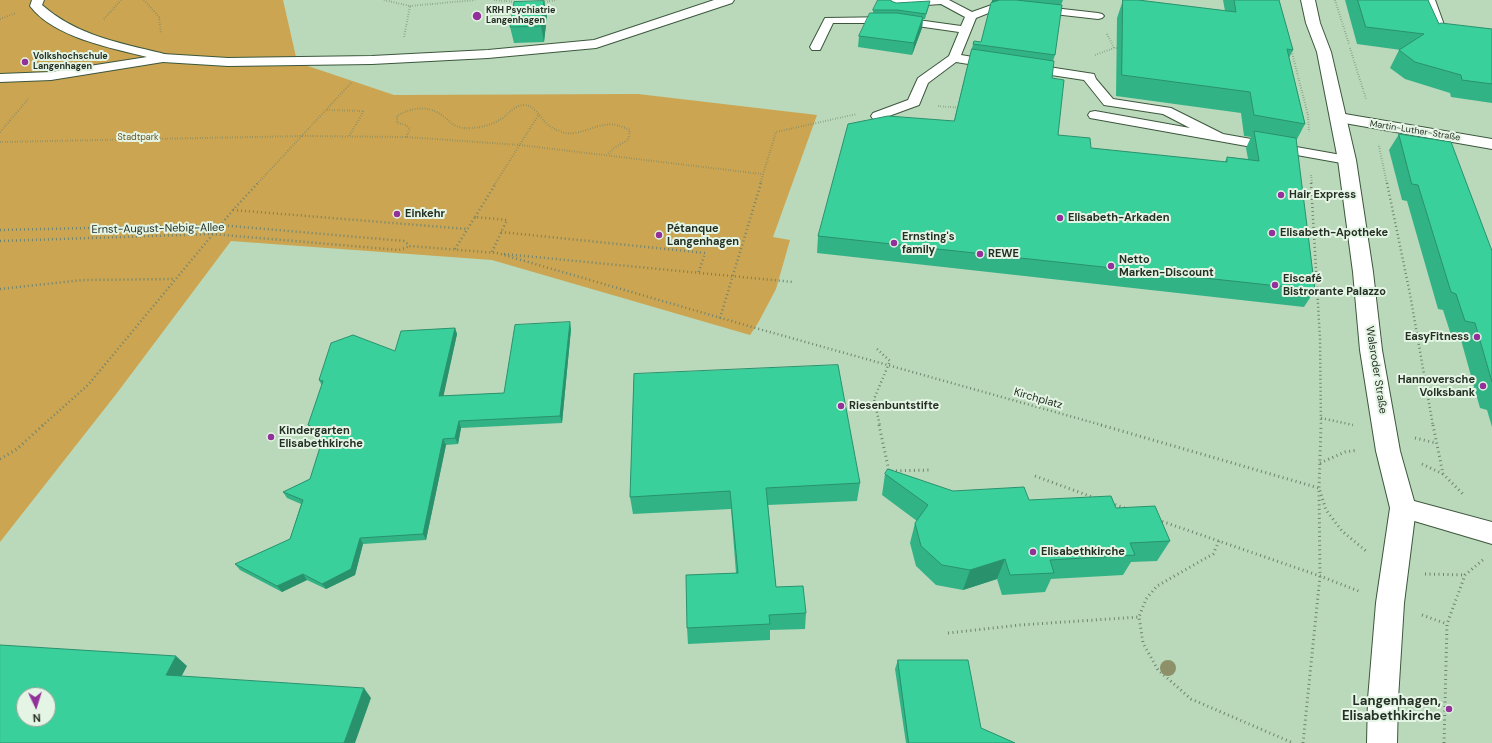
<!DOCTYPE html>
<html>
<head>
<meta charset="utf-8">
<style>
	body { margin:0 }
	#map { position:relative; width:1492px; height:743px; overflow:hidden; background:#bad9ba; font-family:"DM Sans",sans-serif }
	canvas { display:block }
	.north { position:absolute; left:16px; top:687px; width:40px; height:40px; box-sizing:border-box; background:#e5f5e5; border:1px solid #98a698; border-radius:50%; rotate:176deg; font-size:11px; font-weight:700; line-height:16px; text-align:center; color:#253025 }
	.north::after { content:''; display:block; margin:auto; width:14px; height:18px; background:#923199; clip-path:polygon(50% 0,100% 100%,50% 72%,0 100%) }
</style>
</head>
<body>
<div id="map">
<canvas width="1492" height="743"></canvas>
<div class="north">N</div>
</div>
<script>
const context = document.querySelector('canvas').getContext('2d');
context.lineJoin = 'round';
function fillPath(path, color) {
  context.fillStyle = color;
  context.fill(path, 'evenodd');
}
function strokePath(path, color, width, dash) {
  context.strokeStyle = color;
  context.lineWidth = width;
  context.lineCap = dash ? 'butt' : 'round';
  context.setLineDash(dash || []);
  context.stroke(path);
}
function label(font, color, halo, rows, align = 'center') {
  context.font = font + ' "DM Sans",sans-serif';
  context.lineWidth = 4;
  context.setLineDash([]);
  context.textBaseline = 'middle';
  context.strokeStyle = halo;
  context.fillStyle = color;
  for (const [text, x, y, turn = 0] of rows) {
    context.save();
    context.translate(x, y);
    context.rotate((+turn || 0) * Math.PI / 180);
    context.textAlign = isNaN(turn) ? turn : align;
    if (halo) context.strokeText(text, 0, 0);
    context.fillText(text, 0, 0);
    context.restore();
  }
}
fillPath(new Path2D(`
	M0,0H283L296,57V62L394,95L638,94L817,115L773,237L790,240L776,289L758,323L750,335L492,260L231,241L117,393L0,542Z`), '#cba551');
const service = new Path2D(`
	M32,0H44L42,5C76,35 119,43 161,53L167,55L169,58L167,61L163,62L51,80L0,82V74L51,72L147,57C111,48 53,37 30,6Z
	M888,0H949L972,12L1000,2L1098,13L1102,14L1104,16L1102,18L1098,19L1001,8L976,18L961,55L997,61L999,64L997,67L993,68L956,62L928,83L919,105L878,120L873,119L871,116L873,113L908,100L918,78L949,56L959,32L896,23H833L820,50H812L810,47L825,18L896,17L961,26L965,17L941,4L896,7L892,6Z
	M1423,0H1435L1447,33L1445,35H1437L1435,33Z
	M1029,64L1094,74L1096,79L1113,99L1171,108L1223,134L1347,156L1352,157L1354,160L1352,163L1347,164L1090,118L1088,115L1090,112L1095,111L1190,128L1163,114L1104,105L1084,80L1025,71L1023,68L1025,65Z`);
const minor = new Path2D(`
	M714,0H734L732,3L596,48L488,58L372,64L228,66L163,62L158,61L156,58L158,55L163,54L228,58L372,56L488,50L594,40Z
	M1339,113L1492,139V149L1333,121L1331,118L1333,115Z
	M1403,498L1492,522V544L1394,515L1390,508L1394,501Z`);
const tertiary = new Path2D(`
	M1301,0H1315L1320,23L1331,52L1356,160L1373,272L1382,350L1400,451L1416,508L1404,603L1398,699L1397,743H1367L1368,699L1376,603L1390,508L1376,451L1360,350L1353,272L1338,160L1317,52L1306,23Z`);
strokePath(service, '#3c573d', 2);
strokePath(minor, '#3c573d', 2);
strokePath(tertiary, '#3c573d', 2);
strokePath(new Path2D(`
	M144,0L159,17L161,34
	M384,0L410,6L404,37
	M494,0L517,2
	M1335,0L1349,44
	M542,2L557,0
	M410,6L475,0
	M0,19L16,13
	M104,19L121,0
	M1107,34L1114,48
	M1350,48L1366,99
	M1291,49L1308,115L1309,132
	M1095,55L1114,48H1119
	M938,106L961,108
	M327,110L364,111L349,136
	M0,132L29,98
	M406,137L410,129L406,125L397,123V116C410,108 427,105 440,114C448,119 453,127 463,128C475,129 491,126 501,119C510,114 512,106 524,105C535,105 539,117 546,123C551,128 557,130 562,132C576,137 590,127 604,125C613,123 621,126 630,130L628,140L614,148L607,155
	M0,142L302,136L406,137L520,145L762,174
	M1379,146L1387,184
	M1311,175L1312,184
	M257,184L351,83
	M495,184L539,114
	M760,184L776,132L857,114`), '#6f846f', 2, [0.5, 2]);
strokePath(new Path2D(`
	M1311,183L1320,339L1321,426
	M1387,183L1410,294L1433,426
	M233,210L467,229
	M475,217L496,183
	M0,230L219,225L404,241L410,246L497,253
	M501,232L705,253L698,274
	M0,241L212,234L399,250L410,246
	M455,249L475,217L507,220L492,252
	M497,253L752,327L1105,426
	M504,254L793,282
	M0,289L83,280L174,279
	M720,318L761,183
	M877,349L890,361L874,399L880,426
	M1321,418L1353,425
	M42,426L88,385L233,210L258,183`), '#6f846f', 2.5, [1, 3]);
strokePath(new Path2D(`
	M879,425L889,471L929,470
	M1101,425L1319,488L1326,510L1342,531L1366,551
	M1433,425L1443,474L1464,495
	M1415,438L1436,443
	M0,459L17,449L43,425
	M1320,463L1345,452L1358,450
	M1422,464L1443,474
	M1035,476L1095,498
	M1111,503L1127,509
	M1158,520L1320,576L1361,592
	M1219,541L1213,554L1157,586L1146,599L1139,617L1143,643L1158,670L1191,699L1293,743
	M1425,574L1465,575
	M1422,615L1447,624
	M948,633L1020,625L1139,617
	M1303,743L1320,576L1319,488L1321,425
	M1444,743L1447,624L1465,575L1484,559`), '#6f846f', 3, [1, 3.5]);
fillPath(service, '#fff');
fillPath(minor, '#fff');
fillPath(tertiary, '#fff');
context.fillStyle = '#8e9069';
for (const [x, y] of [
	[1168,668]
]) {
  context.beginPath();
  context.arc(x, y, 8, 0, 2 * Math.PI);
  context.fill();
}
fillPath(new Path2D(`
	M992,0H1063L1061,5L1055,55L1053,61L1052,78L1058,135L1091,148L1225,162L1227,157L1248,159L1246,148L1251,137L1244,136L1241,113L1116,96L1117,18L1123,0H1138L1225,11L1223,0H1279L1293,50L1289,58L1305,124L1296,141L1315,290L1304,307L817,253L818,236L954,121L973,44L981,42Z
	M1345,0H1428L1439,24L1492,29V103L1451,97L1450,93L1405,79L1390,68L1399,50H1401L1357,44Z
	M544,1L547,16L544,42L514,43L510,27Z
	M891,1L896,3L929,6L925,19H923L922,28L912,55L858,47L859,36L873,13V10Z
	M1399,134L1492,251V427L1487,410L1480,408L1461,340L1452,338L1443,310L1438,309L1407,201L1402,200L1389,150Z
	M455,328L457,334L443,396L504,393L571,329L562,423L461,428L458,444L446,445L426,540L363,544L355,575L326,589L307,580L282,592L240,570L235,564L290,539L301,504L287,498L283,492L310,479L320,448H319L315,442L318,434L312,431L308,425L322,386L319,380L395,351Z
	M634,374L860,483L857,501L768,505L776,587L806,613L805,629L770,630V640L688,644L687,628L736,573L731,509L633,514L630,497Z
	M885,474L953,491L1029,500L1116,508L1170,541L1157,561L1131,562L1123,575L1051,579L1045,592L1002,595L997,579L963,590L936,585L916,566L910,543L915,523L917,521L882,495Z
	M898,660L981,728L1015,743H906L895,669Z`), '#32b386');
fillPath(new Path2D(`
	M992,0H1000L992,3Z
	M544,1L547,16L544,42L541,26Z
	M923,17L922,28L912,55L914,43Z
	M570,322L571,329L562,423L560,416Z
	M455,328L457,334L442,403L439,396Z
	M459,421L461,428L458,444L455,438Z
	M443,439L446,445L426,540L423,534Z
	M360,538L363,544L355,575L326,589L322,584Z
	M1005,559L997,579L963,590L970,570Z
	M303,574L307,580L282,592L277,586Z
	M176,656L187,666L177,685L166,675Z
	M364,688L371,698L355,743H344Z`), '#29926d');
const building = new Path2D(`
	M878,0H891V1L896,3L930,1L926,14L897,10H873Z
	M1000,0H1016L1062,5L1055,55L973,44L974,41L981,42L991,3Z
	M1123,0H1138L1236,12L1234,0H1279L1293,50L1287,49L1305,124L1254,115L1250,92L1122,75Z
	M1358,0H1428L1439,24L1441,23L1492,29V84L1462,80L1461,75L1415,62L1399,50L1424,34L1366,27Z
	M544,1L541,26L510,27L514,2Z
	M870,13H897L923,17L914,43L859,36Z
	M972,49L1054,61L1052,78L1064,80L1058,135L1090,138L1091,148L1227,162V157L1259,161L1254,131L1296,138L1315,290L818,236L848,124L888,116L954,121Z
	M1399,134L1451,142L1492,251V382L1475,323L1465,321L1456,294L1451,292L1418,185L1412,184Z
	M570,322L560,416L459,421L455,438L443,439L423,534L360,538L351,569L322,584L303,574L277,586L235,564L290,539L303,500L283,492L310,479L321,444L315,442L319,430L308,425L323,381L319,380L331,343L353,335L395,351L401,331L455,328L439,396L504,393L515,325Z
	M838,365L860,483L766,488L776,587L803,586L806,613L769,615L770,624L687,628L686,575L738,573L730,491L630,497L634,374Z
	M888,469L953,491L1024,487L1029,500L1111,496L1116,508L1155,506L1170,541L1130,543L1135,555L1050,560L1054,573L1010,575L1005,559L970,570L942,565L921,546L915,523L928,505L885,474Z
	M0,645L176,656L166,675L364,688L344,743H0ZM24,695H48V719H24Z
	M898,660H968L981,728L1015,743H909Z`);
fillPath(building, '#3ad09c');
strokePath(building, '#29926d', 1);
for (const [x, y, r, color] of [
	[477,16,5,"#923199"],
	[25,62,4,"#923199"],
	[1281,195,4,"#923199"],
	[397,214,4,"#923199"],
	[1060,218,4,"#923199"],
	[1272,233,4,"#923199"],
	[659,235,4,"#923199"],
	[894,243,4,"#923199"],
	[980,254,4,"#923199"],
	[1111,266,4,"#923199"],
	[1275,285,4,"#923199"],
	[1477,337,4,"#923199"],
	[1483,386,4,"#923199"],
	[841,406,4,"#923199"],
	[271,437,4,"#923199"],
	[1033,552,4,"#923199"],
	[1449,709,4,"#923199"]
]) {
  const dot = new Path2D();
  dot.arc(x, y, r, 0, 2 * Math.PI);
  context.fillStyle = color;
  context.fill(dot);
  strokePath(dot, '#e5f5e5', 1.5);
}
label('bold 9px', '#253025', '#e5f5e5', [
	["KRH Psychiatrie",486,11],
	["Langenhagen",486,21],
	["Volkshochschule",33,57],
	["Langenhagen",33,67]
], 'left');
label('9px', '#253025', '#e5f5e5', [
	["Martin-Luther-Straße",1415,131,9]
]);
label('9px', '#6a5526', '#e5f5e5', [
	["Stadtpark",138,138]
]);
label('bold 11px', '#253025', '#e5f5e5', [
	["Hair Express",1289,195],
	["Einkehr",405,214],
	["Elisabeth-Arkaden",1068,218],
	["Pétanque",667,229],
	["Langenhagen",667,242],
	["Elisabeth-Apotheke",1280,233],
	["Ernsting's",902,237],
	["family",902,250],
	["REWE",988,254],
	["Netto",1119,260],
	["Marken-Discount",1119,273],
	["Eiscafé",1283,279],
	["Bistrorante Palazzo",1283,292],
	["EasyFitness",1469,337,"right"],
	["Hannoversche",1475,380,"right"],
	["Volksbank",1475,393,"right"],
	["Riesenbuntstifte",849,406],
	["Kindergarten",279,431],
	["Elisabethkirche",279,444],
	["Elisabethkirche",1041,552]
], 'left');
label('11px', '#253025', '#e5f5e5', [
	["Ernst-August-Nebig-Allee",158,229,-1],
	["Walsroder Straße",1376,370,81],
	["Kirchplatz",1038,399,16]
]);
label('bold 13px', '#253025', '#e5f5e5', [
	["Langenhagen,",1441,702],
	["Elisabethkirche",1441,717]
], 'right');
</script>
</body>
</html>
